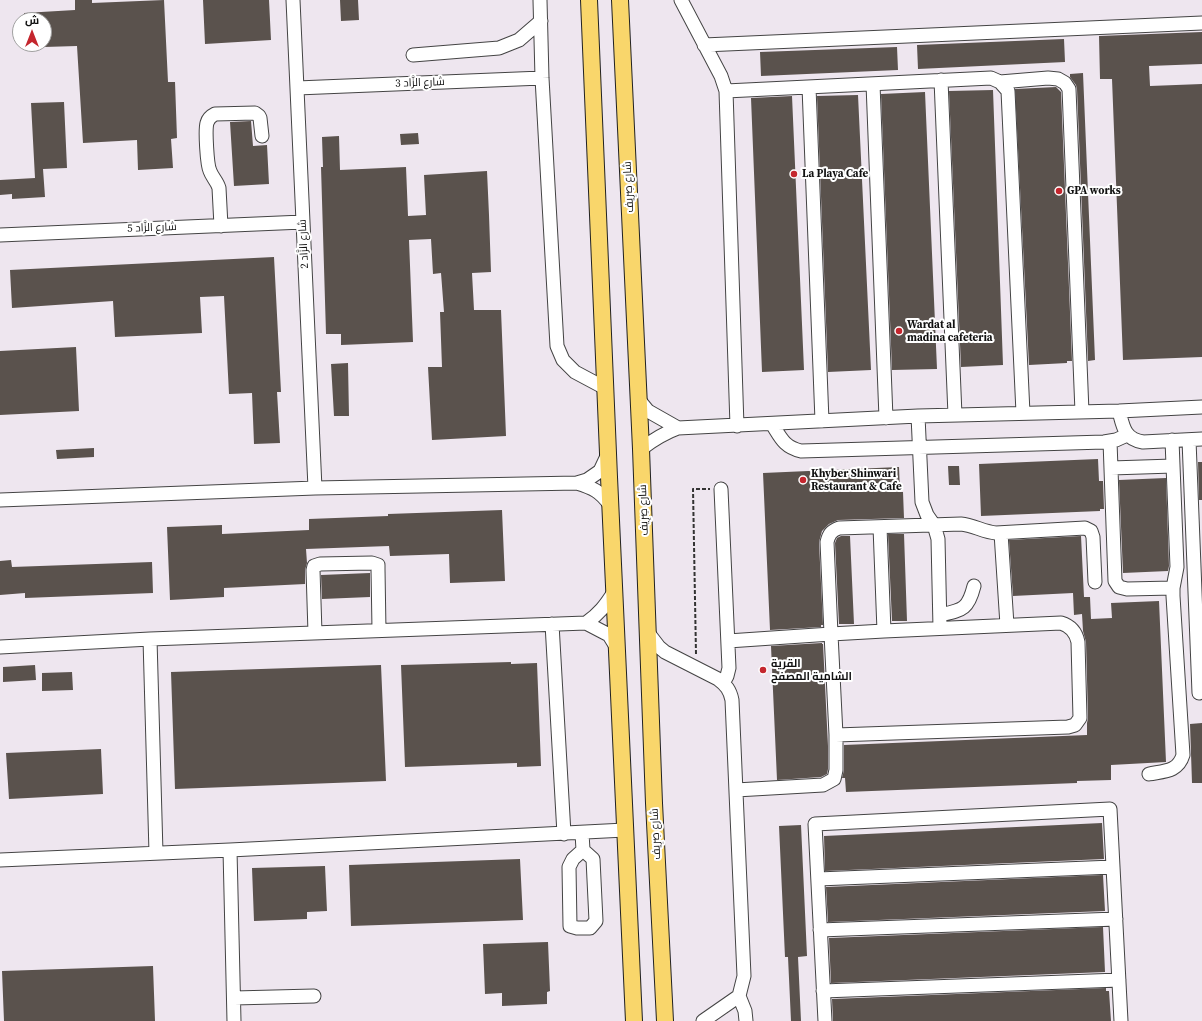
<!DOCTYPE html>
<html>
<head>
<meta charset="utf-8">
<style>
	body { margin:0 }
	#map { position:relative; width:1202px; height:1021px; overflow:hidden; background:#fffdf5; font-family:"Source Serif 4",Cairo,serif }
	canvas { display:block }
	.north { position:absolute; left:12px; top:12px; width:40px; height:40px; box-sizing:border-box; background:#fff; border:1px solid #a0a0a0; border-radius:50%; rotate:0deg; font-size:11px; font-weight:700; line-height:16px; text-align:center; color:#111 }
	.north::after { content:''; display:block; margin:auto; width:14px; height:18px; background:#c4262e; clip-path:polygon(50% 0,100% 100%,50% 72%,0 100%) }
</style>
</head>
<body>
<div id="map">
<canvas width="1202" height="1021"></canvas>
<div class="north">ش</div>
</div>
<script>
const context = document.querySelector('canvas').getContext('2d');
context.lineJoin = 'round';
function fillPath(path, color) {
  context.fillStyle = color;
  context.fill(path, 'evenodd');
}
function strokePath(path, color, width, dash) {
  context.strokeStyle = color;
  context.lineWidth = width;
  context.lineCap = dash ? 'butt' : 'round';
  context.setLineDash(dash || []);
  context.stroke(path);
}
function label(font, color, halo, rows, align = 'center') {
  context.font = font + ' "Source Serif 4",Cairo,serif';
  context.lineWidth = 4;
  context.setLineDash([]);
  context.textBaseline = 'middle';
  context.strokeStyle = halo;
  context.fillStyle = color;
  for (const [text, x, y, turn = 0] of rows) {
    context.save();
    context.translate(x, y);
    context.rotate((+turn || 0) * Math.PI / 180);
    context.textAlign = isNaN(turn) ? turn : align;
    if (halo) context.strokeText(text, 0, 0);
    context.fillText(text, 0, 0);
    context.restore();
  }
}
fillPath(new Path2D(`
	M0,0H1202V1021H0ZM20,20H44V44H20Z`), '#eee6ef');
fillPath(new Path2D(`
	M75,0H92V3L164,0L168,82H175L177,138L171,139L173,168L138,170L137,140L83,143L77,46L44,47V20H24V13L75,10Z
	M203,0H269L271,40L205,44Z
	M340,0H358L359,20L341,21Z
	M1202,32V64L1149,66L1150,86L1202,84V357L1123,360L1112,79H1100L1099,36Z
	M1064,39L1065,62L918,69L917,45Z
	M897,47L898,70L761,76L760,52Z
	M1083,73L1095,360L1088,361L1077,89L1076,85L1070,77V74Z
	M1056,87L1061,92L1072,361H1067V363L1029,365L1015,89Z
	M993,90L1003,365L961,367L949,91Z
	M925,92L937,369L892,370L881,94Z
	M858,95L871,370L828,372L817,96Z
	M792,96L804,370L762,372L751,98Z
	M64,102L67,168L43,169L45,197L12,199V194L0,195V180L35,178L31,103Z
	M251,121L253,146L267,145L269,184L234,186L230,122Z
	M418,133L419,144L401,145L400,134Z
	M339,136L340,170L406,167L408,216L426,215L424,175L487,171L489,215L491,272L472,273L474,310H501L506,436L432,440L428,367H442L440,312H444L441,273L433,274L431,239L409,240L413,342L341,345V334H326L321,167H323L322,137Z
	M274,257L281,392H277L280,443L254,444L252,393L229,394L224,296L200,297L202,333L115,337L113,301L12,308L10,270Z
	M76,347L79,411L0,415V351Z
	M348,363L349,416H334L331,364Z
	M94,448V457L57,459L56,450Z
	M1098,459L1099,481H1103L1104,509H1100V511L981,516L979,464Z
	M1198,462H1202V500H1199Z
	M948,466H959L960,485H949Z
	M899,467L900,492H903L904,518L838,520L829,524L822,531L819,542L823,625H821V627L770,630L763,473Z
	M1166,478L1169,566L1168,571L1123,573L1119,480Z
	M502,510L505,581L450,583L449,554L390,556L389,546L306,549L307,563L305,570V584L224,588V597L170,600L167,527L222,525V534L309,530V519L388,516V514Z
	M888,534H904L907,621H892Z
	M841,536H850L854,624H839L835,543L837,538Z
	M1081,536L1084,597H1090L1091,619L1112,618L1111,603L1159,601L1166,762L1111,765V780L1077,781V783L846,792L845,778H842L844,770V745L1087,735V723L1088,718L1086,642L1083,631L1082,614L1074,615L1073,593L1013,596L1009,540Z
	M11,560L12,567L152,562L153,593L25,598V593L0,595V561Z
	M370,573V597L322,599L321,575Z
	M822,643V644H823L828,746V769L827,774L821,777L777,780L771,646Z
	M511,662V664L537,663L541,766L517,767V763L405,767L401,665Z
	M35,665L36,680L3,682V667Z
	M381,665L386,781L175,789L171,672Z
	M72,672L73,690L42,691V673Z
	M1202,723V783H1192L1190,724Z
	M101,749L103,794L9,799L6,753Z
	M1102,823L1104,859L825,871L824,836Z
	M801,825L807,956L798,957L801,1021H791L788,957H785L779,826Z
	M520,859L523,920L351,926L349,865Z
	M325,866L327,911L307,912V919L254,921L252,868Z
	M1103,875L1105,911L828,922L826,887Z
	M1103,927L1105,972L831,983L829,938Z
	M548,942L550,991L547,992V1004L502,1006V993L485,994L483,944Z
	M153,966L155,1021H4L2,971Z
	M1106,988V991H1109L1111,1021H833L832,999Z`), '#5a524d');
const minor = new Path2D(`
	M293,0L315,488
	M540,0L542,78L557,346L563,360L575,372L605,388
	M681,0L721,76L726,91L737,426
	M704,45L1202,23
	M413,55L499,48L519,40L541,21
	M941,80L955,415
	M1000,82L1048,78L1058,79L1065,83L1069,89L1082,412
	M873,84L886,418
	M809,87L822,421
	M297,88L542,78
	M726,91L991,78L1000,82L1008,91L1023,413
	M221,226L219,188C217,181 212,177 210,171C207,165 205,130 207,123C208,119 211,116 215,114L255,113L259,116L260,118L262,136
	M0,235L303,222
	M639,400L648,411L678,428
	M1119,411C1123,426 1124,439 1143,442L1202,439
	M918,416L922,502L927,515L934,525L938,539L940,628
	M772,424C781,438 784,447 801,451L1104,442L1116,440L1127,435
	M1189,440L1199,693
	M1110,441L1115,581L1119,587L1127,589L1173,588
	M641,449C653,440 664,433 678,428L918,416L1119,411L1202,407
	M1111,468L1173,466
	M577,483C593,488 600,491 610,505
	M721,489L729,668L727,676L723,683
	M0,500L315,488L577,483L587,480L600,471L608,454
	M880,527L884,631
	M1001,533L1007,625
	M940,615C962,610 968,610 974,586
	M586,623C599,614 606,605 614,592
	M552,624L564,834
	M315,633L313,570L314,566L320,564L372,563L378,565V569L379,630
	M649,634L659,647L665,652L718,679C726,685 730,690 732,700L744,976L739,996L703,1021
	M150,639L156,853
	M728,641L831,634L836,735V770L834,779L823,785L736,790
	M0,647L150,639L586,623L609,635L617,648
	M836,735L1068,727L1075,725L1080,718L1078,642C1076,632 1071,626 1061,623L884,631L831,634L827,542C829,534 831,531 839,528L961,524C973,525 984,532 996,533L1085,528L1091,531L1093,537L1095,582
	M1149,774C1164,771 1178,772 1183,755L1173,596V588L1177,567L1172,440
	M582,833L583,850L593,859L596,921L590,928H577L570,926L569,867L573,859L583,850
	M230,850L234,1021
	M0,860L230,850L625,830
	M818,879L1113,867
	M820,930L1116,919
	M823,991L1119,980
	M739,996L745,1011L746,1021
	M234,998L314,996
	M825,1021L815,824L1110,809L1121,1021`);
const major = new Path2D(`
	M589,0L609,477L634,1021
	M620,0L641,449L654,803L665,1021`);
strokePath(minor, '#444', 15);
strokePath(major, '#222', 18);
strokePath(new Path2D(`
	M696,654L693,489H710`), '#333', 2, [4, 2]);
strokePath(minor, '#fff', 13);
strokePath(major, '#f9d66b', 16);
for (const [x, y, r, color] of [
	[794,174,4,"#c4262e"],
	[1059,191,4,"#c4262e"],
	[899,331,4,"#c4262e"],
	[803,480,4,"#c4262e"],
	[763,670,4,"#c4262e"]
]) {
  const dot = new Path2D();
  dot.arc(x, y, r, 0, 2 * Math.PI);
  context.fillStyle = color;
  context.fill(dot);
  strokePath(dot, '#fff', 1.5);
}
label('11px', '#111', '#fff', [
	["شارع الزَّاد 3",420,83,-2],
	["شارع صِرِيف",629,187,-93],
	["شارع الزَّاد 5",152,228,-2],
	["شارع الزَّاد 2",304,244,-93],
	["شارع صِرِيف",644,510,-92],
	["شارع صِرِيف",656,834,-93]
]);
label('bold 11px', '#111', '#fff', [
	["La Playa Cafe",802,174],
	["GPA works",1067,191],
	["Wardat al",907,325],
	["madina cafeteria",907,338],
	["Khyber Shinwari",811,474],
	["Restaurant & Cafe",811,487],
	["القرية",771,664],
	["الشامية المصفح",771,677]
], 'left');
</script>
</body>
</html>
